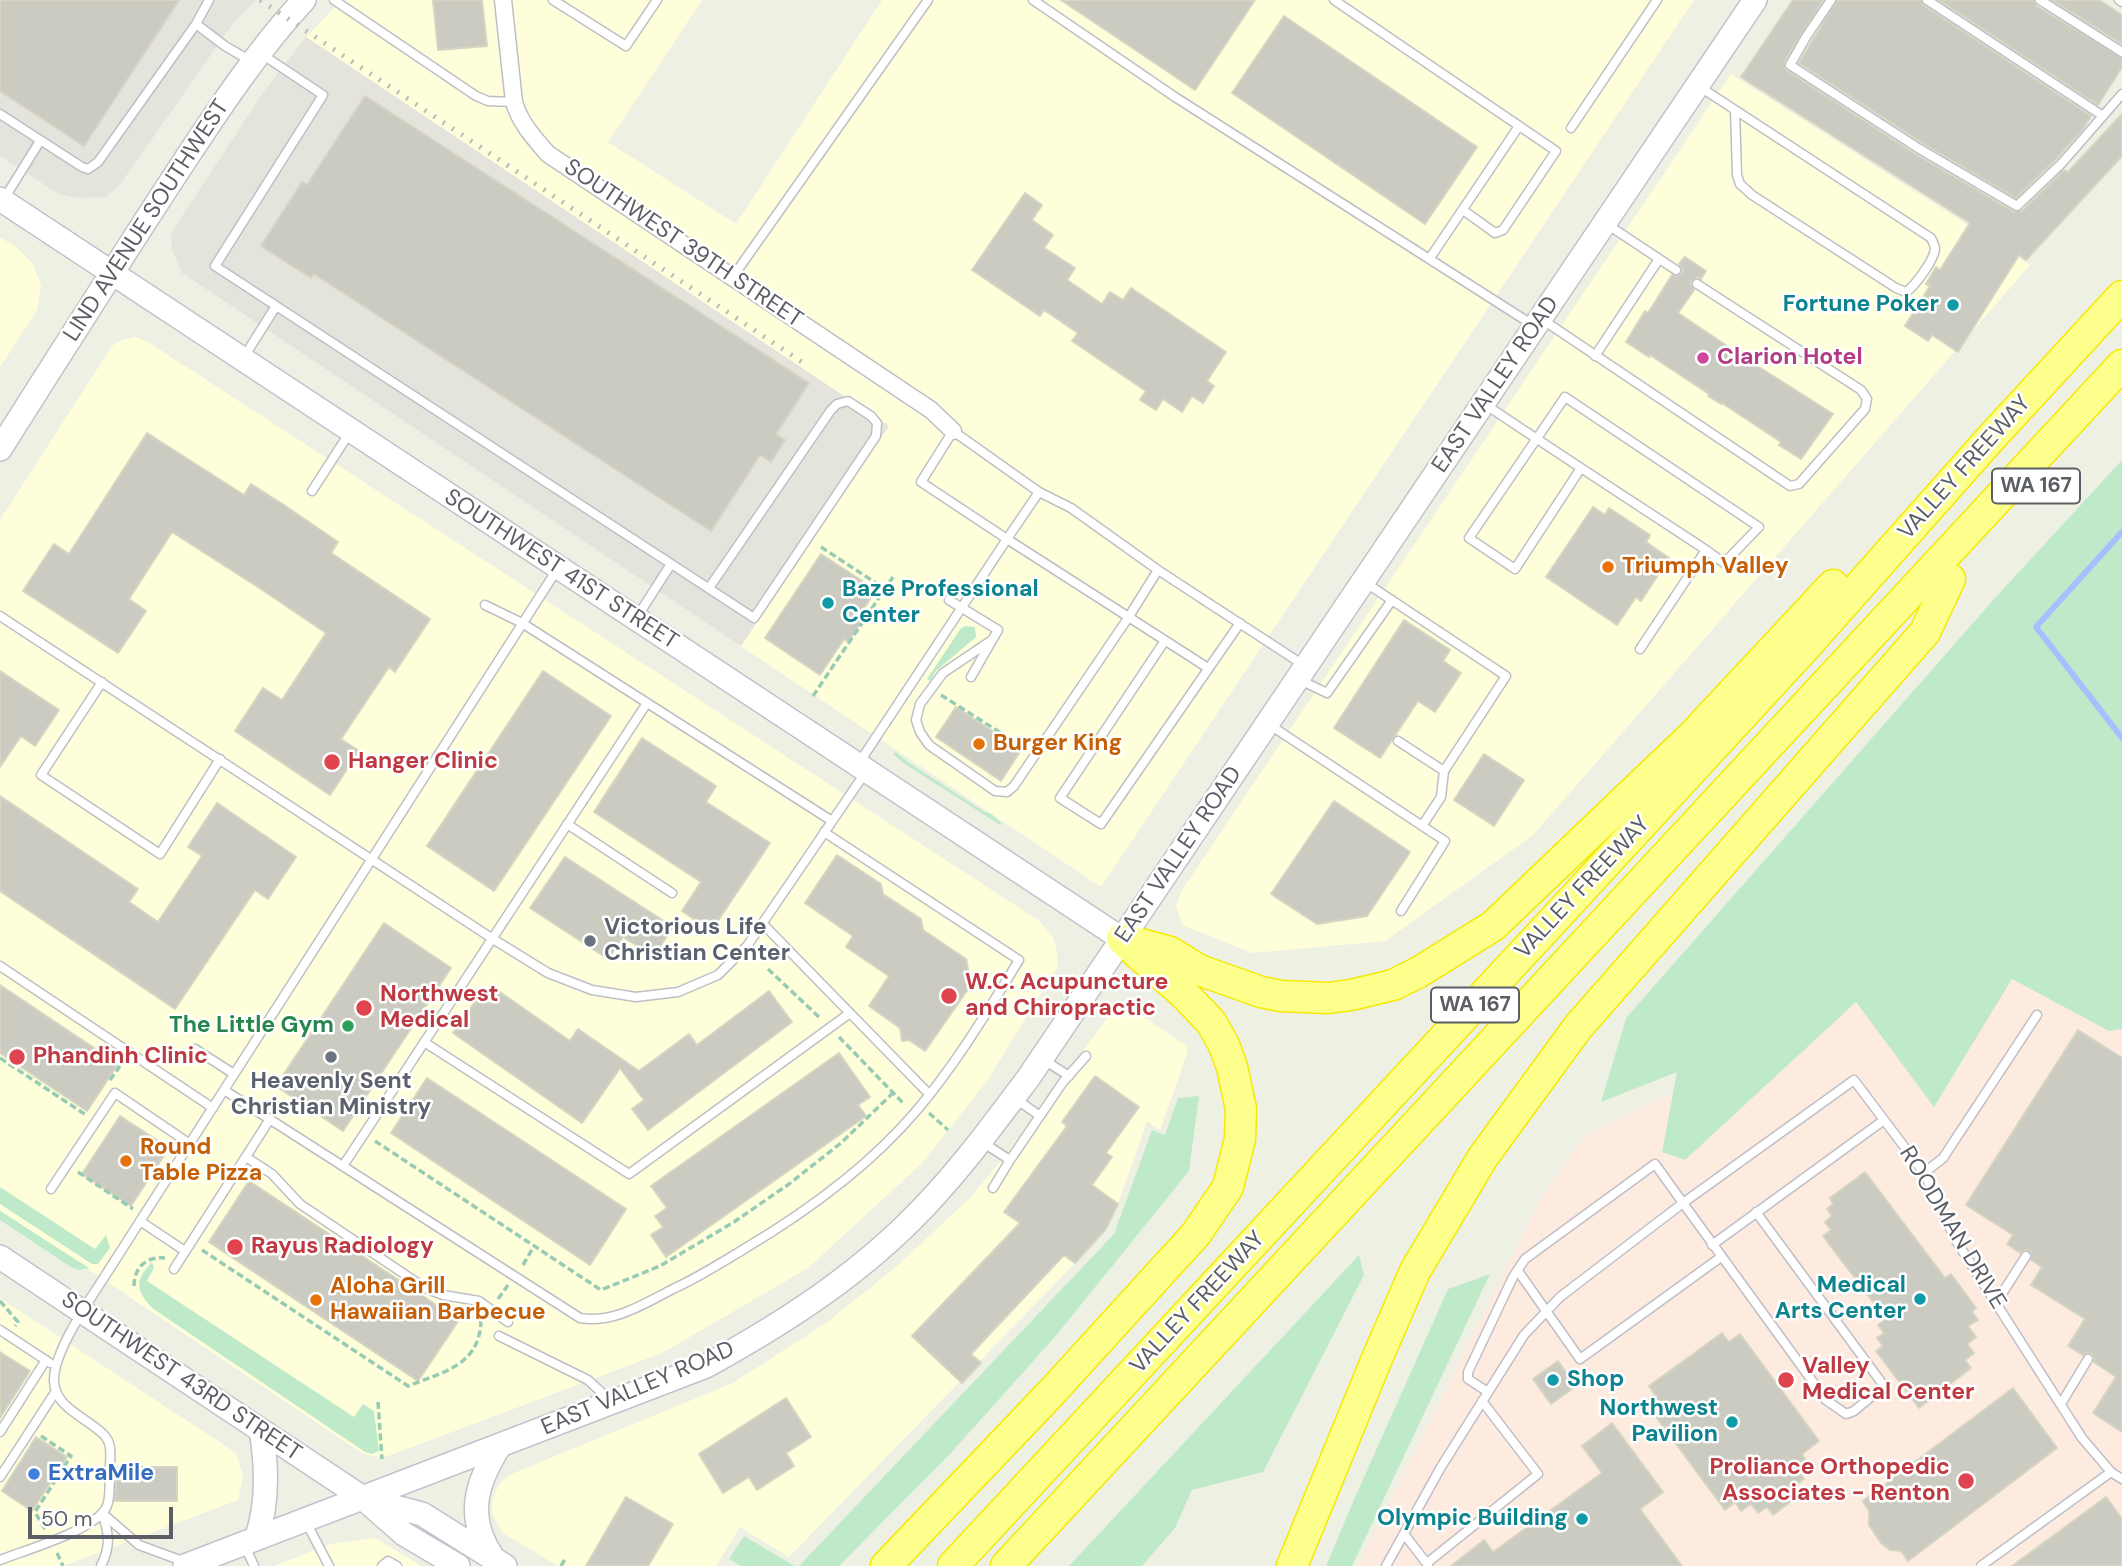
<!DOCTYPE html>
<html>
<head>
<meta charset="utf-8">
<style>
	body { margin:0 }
	#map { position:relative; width:2122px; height:1566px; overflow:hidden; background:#eff0e4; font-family:"DM Sans",sans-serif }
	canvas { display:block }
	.scale { position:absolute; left:28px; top:1507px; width:145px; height:32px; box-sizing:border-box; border:4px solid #5c5e66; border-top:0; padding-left:9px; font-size:21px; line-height:24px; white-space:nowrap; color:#5c5e66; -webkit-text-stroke:5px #fff; paint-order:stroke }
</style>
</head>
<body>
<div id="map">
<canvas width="2122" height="1566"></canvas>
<div class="scale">50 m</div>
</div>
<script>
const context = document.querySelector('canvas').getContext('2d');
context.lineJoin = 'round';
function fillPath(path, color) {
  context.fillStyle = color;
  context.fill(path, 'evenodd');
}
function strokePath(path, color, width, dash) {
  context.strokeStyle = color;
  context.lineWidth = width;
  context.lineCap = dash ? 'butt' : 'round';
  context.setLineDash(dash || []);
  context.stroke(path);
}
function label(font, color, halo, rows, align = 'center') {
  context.font = font + ' "DM Sans",sans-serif';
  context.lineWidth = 5;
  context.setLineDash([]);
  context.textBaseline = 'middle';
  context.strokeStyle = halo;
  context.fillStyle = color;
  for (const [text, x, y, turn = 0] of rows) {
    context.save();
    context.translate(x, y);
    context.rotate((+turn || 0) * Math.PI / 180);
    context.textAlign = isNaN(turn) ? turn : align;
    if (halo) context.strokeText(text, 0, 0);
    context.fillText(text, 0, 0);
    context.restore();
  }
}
fillPath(new Path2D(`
	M342,0H702L608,142L736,224L882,0H1694L1101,887L741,646L888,426L306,37Z
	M1731,74L2030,265L1533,835L1385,941L1252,953L1182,925L1176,905L1182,890Z
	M0,237L16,247L33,264L41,286L37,310L0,367Z
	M136,337L151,344L1038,920L1052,936L1056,946L1058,966L987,1081L921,1164L808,1268L662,1353L388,1456H374L362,1453L0,1210V520L112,346L121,340Z
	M1120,1001L1187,1046V1054L1160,1130L1147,1121L1118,1204L1106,1229L1075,1263L789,1557L740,1527L716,1566H558L503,1533L492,1514V1503L495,1493L501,1482L514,1473L733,1383L826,1323L896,1267L971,1197L1000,1162Z
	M0,1298L236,1453L243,1476L238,1500L63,1566H0Z
	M375,1538L422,1566H274L331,1544Z`), '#feffda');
fillPath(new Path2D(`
	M0,0H256L234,22L119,186L105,197L78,198L59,194L0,156Z
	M306,37L889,426L741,646L182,273L172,250L171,233L265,90Z`), '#e4e3dc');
fillPath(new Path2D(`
	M2115,874L2122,885V1566H1358L1543,1194L1585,1136Z`), '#fdebe0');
fillPath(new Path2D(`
	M2122,460V1029L2109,1031L2012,979L1934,1107L1856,1002L1685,1160L1662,1152L1677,1072L1601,1102L1626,1018L1995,598Z
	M966,626L975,627L976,637L936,671L930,681L927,679L961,628Z
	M896,752L908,762L983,811L991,814L1002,824L1000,825L902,762L893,754Z
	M1199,1096L1189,1171L1054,1338L949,1455L839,1566H799L1114,1234L1152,1130L1165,1135L1178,1098Z
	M0,1187L95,1249L106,1235L110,1248L98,1264H92L0,1204Z
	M0,1211L89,1268L78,1270L71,1267L0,1220Z
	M1359,1255L1364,1275L1263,1472L1192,1490L1175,1528L1142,1566H1069Z
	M152,1262L154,1268L147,1281L354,1417L363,1404L374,1411L379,1451L372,1454L365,1452L152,1308C135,1289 135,1280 152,1262Z
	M1490,1274L1352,1566H1326L1356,1495L1448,1289Z
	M744,1536L795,1566H741L729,1559Z`), '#bfeaca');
strokePath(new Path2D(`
	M2122,532L2036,627L2122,738`), '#a5c0ff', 6);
const building = new Path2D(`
	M0,0H179L84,146L0,91Z
	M433,0H482L487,46L438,50Z
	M1061,0H1255L1195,90Z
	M1793,0H1823L1784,62V66L1786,70L1915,154L2014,212L2022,211L2064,170L2068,172L2122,114V156L2026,260L2019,255L1958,352L1932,335L1928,341L1905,326L1930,286L1926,284L1936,267L1940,270L1970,223L1741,77Z
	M1837,0H1921L1923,5L2091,116L2083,129L2057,158L2016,198L1921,142L1799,63Z
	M1939,0H2034L2036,6L2122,58V67L2098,105Z
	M2052,0H2099L2122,15V44Z
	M1284,16L1477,147L1425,224L1232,93Z
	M365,96L809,383L776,434L785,440L771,462L760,455L711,531L314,274L311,278L261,246L302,182L307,185Z
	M1025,193L1042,205L1032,220L1053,235L1044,248L1075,268L1067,280L1102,304L1110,292L1123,300L1131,288L1226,352L1207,381L1214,386L1203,403L1192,396L1182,412L1163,399L1156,410L1140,400L1146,391L1072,341L1078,333L1044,310L1040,316L972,270Z
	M1685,257L1706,271L1701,279L1697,277L1692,280L1690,284L1694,290L1678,313L1736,352L1738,350L1753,359L1751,362L1833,414L1801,459L1779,445L1781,442L1722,403L1721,404L1708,396L1709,394L1650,355L1649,357L1626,342L1645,311L1648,313L1672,275L1676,276L1681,274L1683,270L1679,264Z
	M147,433L244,495L251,484L284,505L338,542L331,553L430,619L395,672L389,667L341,739L359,751L330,795L235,731L263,688L282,700L326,633L261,589L172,532L129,599L146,611L118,653L23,591L54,544L69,554Z
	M1593,507L1605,515L1609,508L1650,535L1646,542L1669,558L1641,601L1636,597L1617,625L1546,577Z
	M821,554L876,590L859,616L864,618L848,642L844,639L820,675L765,638Z
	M1404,620L1450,650L1443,661L1461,673L1435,712L1418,701L1380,758L1334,728Z
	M0,671L59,710L35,746L21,736L0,767Z
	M543,671L611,716L494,891L427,846Z
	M956,707L1021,750L1001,781L936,737Z
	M642,738L716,786L706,802L770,843L711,931L682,911L701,882L594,812Z
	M1484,754L1524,780L1494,826L1454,800Z
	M0,796L138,889L129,902L158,922L202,856L188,847L217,803L296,857L268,899L255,890L175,1009L0,891Z
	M1334,801L1410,852L1367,916L1317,924L1271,894Z
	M837,855L881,884L883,894L921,919L923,930L966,959L971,985L925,1051L909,1040L902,1041L900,1028L869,1006L889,976L846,947L853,936L805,903Z
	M565,857L673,927L654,956L623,937L608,959L530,908Z
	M384,923L451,968L343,1131L276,1086Z
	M0,985L118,1064L87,1111L0,1053Z
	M769,991L792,1022L648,1130L632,1109L644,1100L620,1068L582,1123L453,1033L479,996L491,1004L500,992L570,1041L578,1029L639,1071L689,1034L697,1045Z
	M2078,1030L2122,1058V1432L2093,1413L2116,1377L2094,1362V1358L2092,1354L2087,1353L2083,1355L2068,1346L2085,1319L2031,1285L2042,1267L2031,1260V1252L2026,1250L2020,1253L2007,1244L2013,1235L1966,1205Z
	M839,1053L870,1097L858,1105L866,1116L666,1257L651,1235L663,1227L655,1216L667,1208L651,1186Z
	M1095,1076L1139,1107L1106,1153L1112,1157L1092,1185L1118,1204L1106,1229L1075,1263L1064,1255L971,1354L981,1363L962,1383L912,1336L1020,1223L1004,1212L1067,1126L1062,1122Z
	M427,1078L626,1209L590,1265L391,1133Z
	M120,1116L169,1148L131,1206L82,1174Z
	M1865,1172L1945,1278L1951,1274L1976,1308L1972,1312L1978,1320L1968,1326L1976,1337L1967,1344L1974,1353L1965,1360L1971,1368L1919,1408L1876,1351L1883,1346L1877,1338L1884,1333L1878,1325L1886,1319L1823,1236L1831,1230L1825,1222L1832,1216L1827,1209L1833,1204L1830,1198Z
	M249,1181L459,1320L418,1381L209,1242Z
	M1722,1333L1729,1342L1740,1334L1819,1441L1802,1454L1808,1463L1798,1470L1804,1479L1796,1485L1802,1493L1773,1515L1767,1507L1758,1513L1751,1504L1741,1511L1735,1502L1725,1510L1645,1402L1655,1395L1649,1386Z
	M0,1352L30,1371L0,1418Z
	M1558,1361L1576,1386L1551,1404L1533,1379Z
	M2013,1388L2057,1448L1908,1561L1901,1551L1890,1550L1881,1543L1869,1525V1511L1863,1501Z
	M786,1398L811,1437L786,1453L794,1466L757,1490L749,1477L723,1493L699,1454Z
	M1612,1423L1663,1492L1640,1509L1682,1566H1451L1484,1540L1493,1552L1602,1473L1582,1446Z
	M36,1437L67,1457L32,1511L2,1491Z
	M117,1467H177V1501H115Z
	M626,1497L673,1524L648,1566H586Z
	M2106,1497L2122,1519V1566H2012Z`);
fillPath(building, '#cbcbc1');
strokePath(building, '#d5d5c2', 2);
const lane = new Path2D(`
	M334,0L476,96L488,101L514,102
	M553,0L626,46L657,0
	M1033,0L1175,97L1533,325
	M1334,0L1556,151L1503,230L1495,233L1463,210
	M1831,0L1806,37L1790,65L1918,148L2017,206L2062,163L2122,94
	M1927,0L2103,116
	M2040,0L2122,52
	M2119,0L2122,2
	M196,24L225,46L251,61
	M263,55L323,95L215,266L754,618L876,436L877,423L871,416L848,401L837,404L831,410L709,588
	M1700,87L1931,238C1932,240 1935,247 1935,249C1934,260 1915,286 1906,292L1896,288L1752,195L1740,184L1737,175L1735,110
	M0,114L82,167L88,169L98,162L196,24L209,0
	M1571,128L1657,0
	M4,199L40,141
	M1605,223L1676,270
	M1430,258L1519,126
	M732,278L928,0
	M1543,320L1790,486L1799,484L1865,409L1867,399L1861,390L1697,284
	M1595,356L1659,259
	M244,357L276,306
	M1486,405C1559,454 1633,502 1706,550L1724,563L1759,527L1565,397L1469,538L1515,569L1581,468
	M312,491L350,432
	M1039,492L1007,539L1208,668
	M1366,583L1506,676L1444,771L1441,797L1422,826
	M949,600L998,630L971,677
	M485,605L522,623L832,821
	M0,616L493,939L548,973L592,990L636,997L678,992L718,975L747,946L865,773
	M637,617L671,564
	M992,640L943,673L920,704L916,720L920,732L929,745L995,791L1007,792L1014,786L1128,618L1158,570
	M1164,642L1060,798L1101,824L1240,623
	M1640,649L1706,550
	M1300,680L1327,693L1392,600
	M102,682L41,775L160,854L220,759
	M1270,725L1445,841L1401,911
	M1398,741L1444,771
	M859,763L1007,539L921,482L953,431L1039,492L1071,508L1158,570L1305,666
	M567,824L672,893
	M762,923L929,1094
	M0,966L213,1108
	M424,1042L629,1174L850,1013
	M195,1049L234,1074
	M1044,1060L1069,1076
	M224,1090L580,1318C614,1324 645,1303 675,1288C699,1277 721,1263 744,1249C808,1211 869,1167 917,1110C956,1064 987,1012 1019,960L824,832
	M1016,1099L1040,1116
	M982,1142L1010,1160L1063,1082L1086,1056
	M246,1157L272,1174L300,1204L425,1288L443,1295L479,1301L508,1322
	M343,1166L647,703
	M1924,1173L1943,1158L2037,1015
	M993,1188L1010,1160
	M51,1189L115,1093L190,1144
	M140,1221L185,1251
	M1712,1245L1884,1120
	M174,1269L270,1119
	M1518,1271L1580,1359L1721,1257
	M1996,1303L2026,1256
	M0,1330L50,1363
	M499,1336L588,1380L601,1392L605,1404
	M1488,1392L1468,1379V1372L1513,1277L1525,1259L1655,1164L1683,1203L1854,1080L1924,1173L1955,1239L2082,1438L2111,1472L2122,1479
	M2061,1404L2088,1359
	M0,1432L46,1360
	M0,1477L56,1391
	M306,1522L329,1566
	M1404,1534L1428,1565
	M245,1546L254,1566
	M0,1560C25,1550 97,1530 107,1506C111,1496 109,1479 110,1468C110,1456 113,1443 103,1434C86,1417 55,1408 54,1381C53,1352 89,1301 105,1276L558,568
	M1427,1563L1538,1474L1482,1401
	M101,1566C111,1546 109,1533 102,1513L139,1545L185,1562
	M382,1566L388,1561L397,1566
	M1386,1566L1441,1467L1524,1335L1560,1297L1683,1203L1826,1400L1846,1414L1854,1411L1884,1386L1756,1212
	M1981,1566L2111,1472`);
const street = new Path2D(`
	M503,0L514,102C520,123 534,138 548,154L931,410L953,431`);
const secondary = new Path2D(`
	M0,199L1122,939
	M0,449C57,359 114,269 172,180C213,118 254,54 304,0
	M0,1257L363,1498L404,1534L458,1566
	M369,1500L422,1514L505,1566
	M257,1537C268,1503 267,1465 261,1430
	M493,1558C465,1517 476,1483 500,1445
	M185,1566L706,1366C786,1322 862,1273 925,1206C963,1166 996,1121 1029,1077L1755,0`);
const highway = new Path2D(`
	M1122,939L1170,952L1199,970L1261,992L1281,996L1328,998L1351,995L1393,985L1419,972L1493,926L1693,735L1833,585
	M886,1566L1051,1393L1196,1234L1228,1187L1240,1139L1241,1109L1232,1067L1224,1045L1211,1022L1183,993L1127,944
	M953,1566L1549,925L1808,644L1990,439L2122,296
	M1006,1566L2122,365
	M1292,1566L1376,1361L1415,1271L1483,1157L1578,1027L1925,632L1950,579`);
strokePath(lane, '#bebfc6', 11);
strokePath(street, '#bebfc6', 19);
strokePath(secondary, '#c1c2cb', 26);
strokePath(highway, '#f4ea00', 33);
strokePath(new Path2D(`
	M821,547L885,589
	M941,695L1023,747
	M813,696L895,574
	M768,969L821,1019
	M839,1037L904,1104
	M0,1058L86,1115
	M110,1080L120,1066
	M929,1113L948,1130
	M375,1141L601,1290L660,1266L734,1222L789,1184L841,1143L893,1093
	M78,1172L133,1209
	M202,1250L408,1386C443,1372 478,1366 481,1323L479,1319
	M523,1265L534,1246
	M134,1286C134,1267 147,1256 165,1258
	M498,1299L508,1285
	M0,1301L18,1322L15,1326
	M378,1402L382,1459
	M41,1436L71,1456L35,1512L46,1531
	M57,1553L63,1566
	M561,1566L565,1559`), '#97cbb4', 3.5, [7, 3.5]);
strokePath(lane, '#fff', 8);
strokePath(street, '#fff', 16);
strokePath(secondary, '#fff', 23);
strokePath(highway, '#fdff8c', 30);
strokePath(new Path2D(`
	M260,0L808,366`), '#bababb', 5, [2, 9]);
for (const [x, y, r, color] of [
	[1953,305,7,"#0f9aa8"],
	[1703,358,7,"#d1479c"],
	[1608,567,7,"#e8710a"],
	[828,603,7,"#0f9aa8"],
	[979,744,7,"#e8710a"],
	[332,762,9,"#e0444e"],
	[590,941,7,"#6b7280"],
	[949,996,9,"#e0444e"],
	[364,1008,9,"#e0444e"],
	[348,1026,7,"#2e9e5b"],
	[17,1057,9,"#e0444e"],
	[331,1057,7,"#6b7280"],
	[126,1161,7,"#e8710a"],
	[235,1247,9,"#e0444e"],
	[1920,1299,7,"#0f9aa8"],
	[316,1300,7,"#e8710a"],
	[1553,1380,7,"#0f9aa8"],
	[1786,1380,9,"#e0444e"],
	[1732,1422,7,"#0f9aa8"],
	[34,1474,7,"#3f7fe0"],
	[1966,1481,9,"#e0444e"],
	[1582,1519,7,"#0f9aa8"]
]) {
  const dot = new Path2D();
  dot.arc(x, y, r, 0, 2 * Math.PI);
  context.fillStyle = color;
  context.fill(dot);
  strokePath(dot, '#fff', 2.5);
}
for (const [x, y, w] of [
	[2036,486,88],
	[1475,1005,88]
]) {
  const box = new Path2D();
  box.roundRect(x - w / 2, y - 17.5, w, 35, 5);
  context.fillStyle = '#fff';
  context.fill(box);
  strokePath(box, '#5c5e66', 2);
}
label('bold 21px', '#5c5e66', null, [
	["WA 167",2036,486],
	["WA 167",1475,1005]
]);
label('23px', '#5c5e66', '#fff', [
	["LIND AVENUE SOUTHWEST",147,221,-57],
	["SOUTHWEST 39TH STREET",683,244,34],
	["EAST VALLEY ROAD",1496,385,-56],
	["VALLEY FREEWAY",1965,468,-48],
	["SOUTHWEST 41ST STREET",561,570,33],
	["EAST VALLEY ROAD",1179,855,-56],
	["VALLEY FREEWAY",1583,888,-47],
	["ROODMAN DRIVE",1952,1228,59],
	["VALLEY FREEWAY",1198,1303,-47],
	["SOUTHWEST 43RD STREET",181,1377,34],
	["EAST VALLEY ROAD",638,1389,-23]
]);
label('bold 23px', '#0d838f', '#fff', [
	["Fortune Poker",1939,305],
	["Baze Professional",842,590,"left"],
	["Center",842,616,"left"],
	["Medical",1906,1286],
	["Arts Center",1906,1312],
	["Shop",1567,1380,"left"],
	["Northwest",1718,1409],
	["Pavilion",1718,1435],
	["Olympic Building",1568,1519]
], 'right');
label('bold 23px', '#b23c85', '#fff', [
	["Clarion Hotel",1717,358]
], 'left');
label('bold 23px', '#c56008', '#fff', [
	["Triumph Valley",1622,567],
	["Burger King",993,744],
	["Round",140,1148],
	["Table Pizza",140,1174],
	["Aloha Grill",330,1287],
	["Hawaiian Barbecue",330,1313]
], 'left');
label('bold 23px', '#be3a42', '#fff', [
	["Hanger Clinic",348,762],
	["W.C. Acupuncture",965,983],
	["and Chiropractic",965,1009],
	["Northwest",380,995],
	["Medical",380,1021],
	["Phandinh Clinic",33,1057],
	["Rayus Radiology",251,1247],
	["Valley",1802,1367],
	["Medical Center",1802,1393],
	["Proliance Orthopedic",1950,1468,"right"],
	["Associates - Renton",1950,1494,"right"]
], 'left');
label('bold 23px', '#5b616d', '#fff', [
	["Victorious Life",604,928],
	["Christian Center",604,954],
	["Heavenly Sent",331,1082,"center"],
	["Christian Ministry",331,1108,"center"]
], 'left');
label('bold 23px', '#27864d', '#fff', [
	["The Little Gym",334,1026]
], 'right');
label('bold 23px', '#366cbe', '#fff', [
	["ExtraMile",48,1474]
], 'left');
</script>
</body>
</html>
